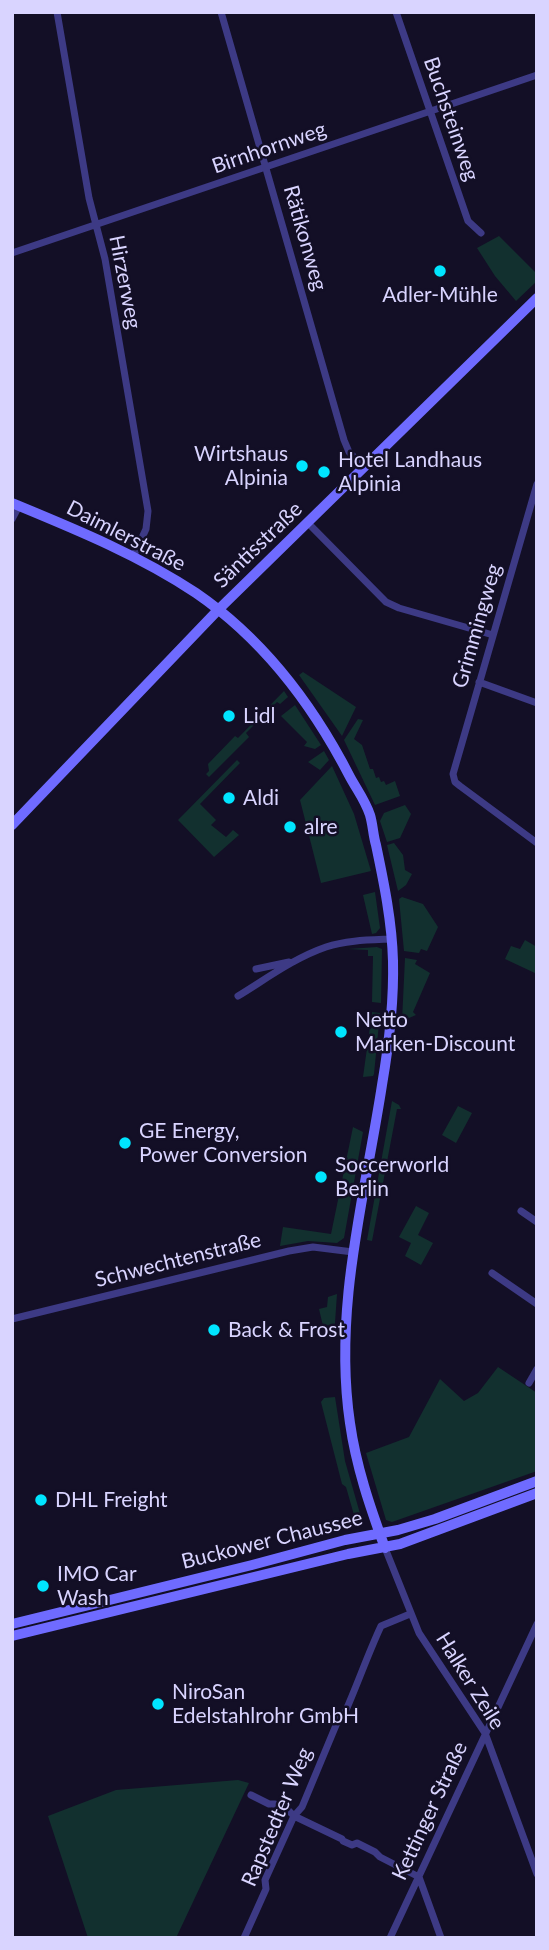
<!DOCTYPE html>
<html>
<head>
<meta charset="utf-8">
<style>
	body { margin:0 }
	#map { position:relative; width:549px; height:1950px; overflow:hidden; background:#130f26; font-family:Lato,sans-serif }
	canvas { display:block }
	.frame { position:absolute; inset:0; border:14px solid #d9d4ff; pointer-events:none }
</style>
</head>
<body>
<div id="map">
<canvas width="549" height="1950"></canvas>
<div class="frame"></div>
</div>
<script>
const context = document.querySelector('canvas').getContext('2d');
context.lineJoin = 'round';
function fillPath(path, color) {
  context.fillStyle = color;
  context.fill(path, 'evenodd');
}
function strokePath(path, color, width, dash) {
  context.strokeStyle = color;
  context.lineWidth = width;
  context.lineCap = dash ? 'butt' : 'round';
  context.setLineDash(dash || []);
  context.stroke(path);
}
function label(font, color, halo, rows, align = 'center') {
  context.font = font + ' Lato,sans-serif';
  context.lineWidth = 5;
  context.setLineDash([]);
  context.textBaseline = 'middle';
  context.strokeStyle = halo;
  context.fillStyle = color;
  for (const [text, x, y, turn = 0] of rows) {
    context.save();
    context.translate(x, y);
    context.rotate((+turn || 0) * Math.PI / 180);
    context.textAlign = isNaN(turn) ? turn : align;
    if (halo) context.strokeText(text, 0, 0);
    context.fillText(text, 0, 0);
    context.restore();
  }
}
fillPath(new Path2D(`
	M499,236L537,274V281L516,301L495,276L477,248Z
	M303,672L356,707L342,736L299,675Z
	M284,691L288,697L280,704L277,702L246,733L249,737L209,777L206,774L209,771L208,764L235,736L238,738Z
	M295,705L321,745L315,749L304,746L307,742L281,716Z
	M358,719L363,720L354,739L362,745L370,769H373L376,778L379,777L381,782L384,781L386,785L395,781L400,796L375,805L344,740Z
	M324,751L329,760L320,770L308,762Z
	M237,760L240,763L200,804L216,820L211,825L226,837L233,830L239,835L214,857L178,820Z
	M332,766L354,814L371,871L321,883L300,800Z
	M405,805L411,814L400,838L387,842L380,821L384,813Z
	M394,843L403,855L405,870L412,874L406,885L398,891L387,845Z
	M375,892L380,928L376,933L372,934L363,895Z
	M402,897L423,904L438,927L427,951L421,949L419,953L404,951L399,899Z
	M525,940L537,947V974L505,959L511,946L520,949Z
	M377,947L382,949L381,1003L372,1002L373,956H368V950L348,949Z
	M405,958L417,960L415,964L430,973L413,1012L416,1015L402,1021Z
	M372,1012L380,1013L374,1074L373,1076L363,1077Z
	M392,1101L399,1105L401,1109H397L372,1241L367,1240Z
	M458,1106L472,1113L456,1143L442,1135Z
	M353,1127L363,1132L344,1238L337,1243L308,1241L280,1246L283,1227L331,1234Z
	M416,1206L429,1213L418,1235L433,1243L421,1265L405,1256L411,1243L399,1237Z
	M337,1294L334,1337H330L327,1326H323L319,1309L327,1307L328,1297Z
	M498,1367L537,1393V1471L392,1522L386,1520L366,1453L409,1437L440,1379L464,1401L478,1393Z
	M335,1397L345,1461L361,1517L358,1524L349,1527L354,1515L346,1487L342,1484L321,1402L324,1398Z
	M238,1780L249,1783L176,1938H88L48,1816L116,1790Z`), '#12302f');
strokePath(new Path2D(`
	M57,12L89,198L105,259L148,511L146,529L133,557
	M221,12L344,440L349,452L364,467
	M396,12L468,221L481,233
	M12,253L537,75
	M537,484L453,774L455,782L460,786L537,843
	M12,519L19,506
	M308,523L386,602L399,608L493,635
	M479,682L537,703
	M256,969L289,962
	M238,996C266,979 294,958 326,947C347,940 370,940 392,939
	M521,1211L537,1222
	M492,1273L537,1304
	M12,1319L289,1251L313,1247L353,1252
	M529,1383L537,1369
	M385,1548L419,1633L485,1733L537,1874
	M251,1795L269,1804H275L287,1809L294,1816L342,1839L343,1841L352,1845L357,1843L375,1852L380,1857L419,1877
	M419,1877L441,1938
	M244,1938L266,1889L265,1880L294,1816L302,1807L339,1718L343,1717C357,1686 367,1656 381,1626L410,1614
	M390,1938L537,1624`), '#3d3a85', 7);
strokePath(new Path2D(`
	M12,503C75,529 139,555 196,593C263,639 313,705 350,777C357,790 365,800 370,815C373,825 373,835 376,845C384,883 392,922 393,961C394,1002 389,1044 382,1085C365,1196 333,1309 350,1423C356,1466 370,1507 385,1548
	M12,825L218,610L537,298
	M12,1624L252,1565L345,1540L398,1530L435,1519L537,1481
	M12,1636L348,1554L400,1544L537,1493`), '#6f6bff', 10);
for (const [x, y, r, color] of [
	[440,271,7,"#00e5ff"],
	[302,466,7,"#00e5ff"],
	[324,472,7,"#00e5ff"],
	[229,716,7,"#00e5ff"],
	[229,798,7,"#00e5ff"],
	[290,827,7,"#00e5ff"],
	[341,1032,7,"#00e5ff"],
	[125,1143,7,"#00e5ff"],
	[321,1177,7,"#00e5ff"],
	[214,1330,7,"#00e5ff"],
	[41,1500,7,"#00e5ff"],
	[43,1586,7,"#00e5ff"],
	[158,1704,7,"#00e5ff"]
]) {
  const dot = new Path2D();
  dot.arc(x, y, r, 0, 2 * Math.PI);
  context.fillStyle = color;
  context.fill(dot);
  strokePath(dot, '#130f26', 2.5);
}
label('21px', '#d9d4ff', '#130f26', [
	["Buchsteinweg",451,119,71],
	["Birnhornweg",269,148,-19],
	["Rätikonweg",305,238,74],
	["Hirzerweg",125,282,79],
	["Daimlerstraße",126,536,27],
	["Säntisstraße",258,545,-44],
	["Grimmingweg",477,626,-74],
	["Schwechtenstraße",178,1260,-14],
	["Buckower Chaussee",272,1540,-14],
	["Halker Zeile",470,1681,58],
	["Kettinger Straße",430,1811,-65],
	["Rapstedter Weg",277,1817,-67]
]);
label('21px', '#d9d4ff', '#130f26', [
	["Adler-Mühle",440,295,"center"],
	["Wirtshaus",288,454,"right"],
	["Alpinia",288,478,"right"],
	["Hotel Landhaus",338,460],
	["Alpinia",338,484],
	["Lidl",243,716],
	["Aldi",243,798],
	["alre",304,827],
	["Netto",355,1020],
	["Marken-Discount",355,1044],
	["GE Energy,",139,1131],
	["Power Conversion",139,1155],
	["Soccerworld",335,1165],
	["Berlin",335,1189],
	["Back & Frost",228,1330],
	["DHL Freight",55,1500],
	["IMO Car",57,1574],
	["Wash",57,1598],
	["NiroSan",172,1692],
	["Edelstahlrohr GmbH",172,1716]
], 'left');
</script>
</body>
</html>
